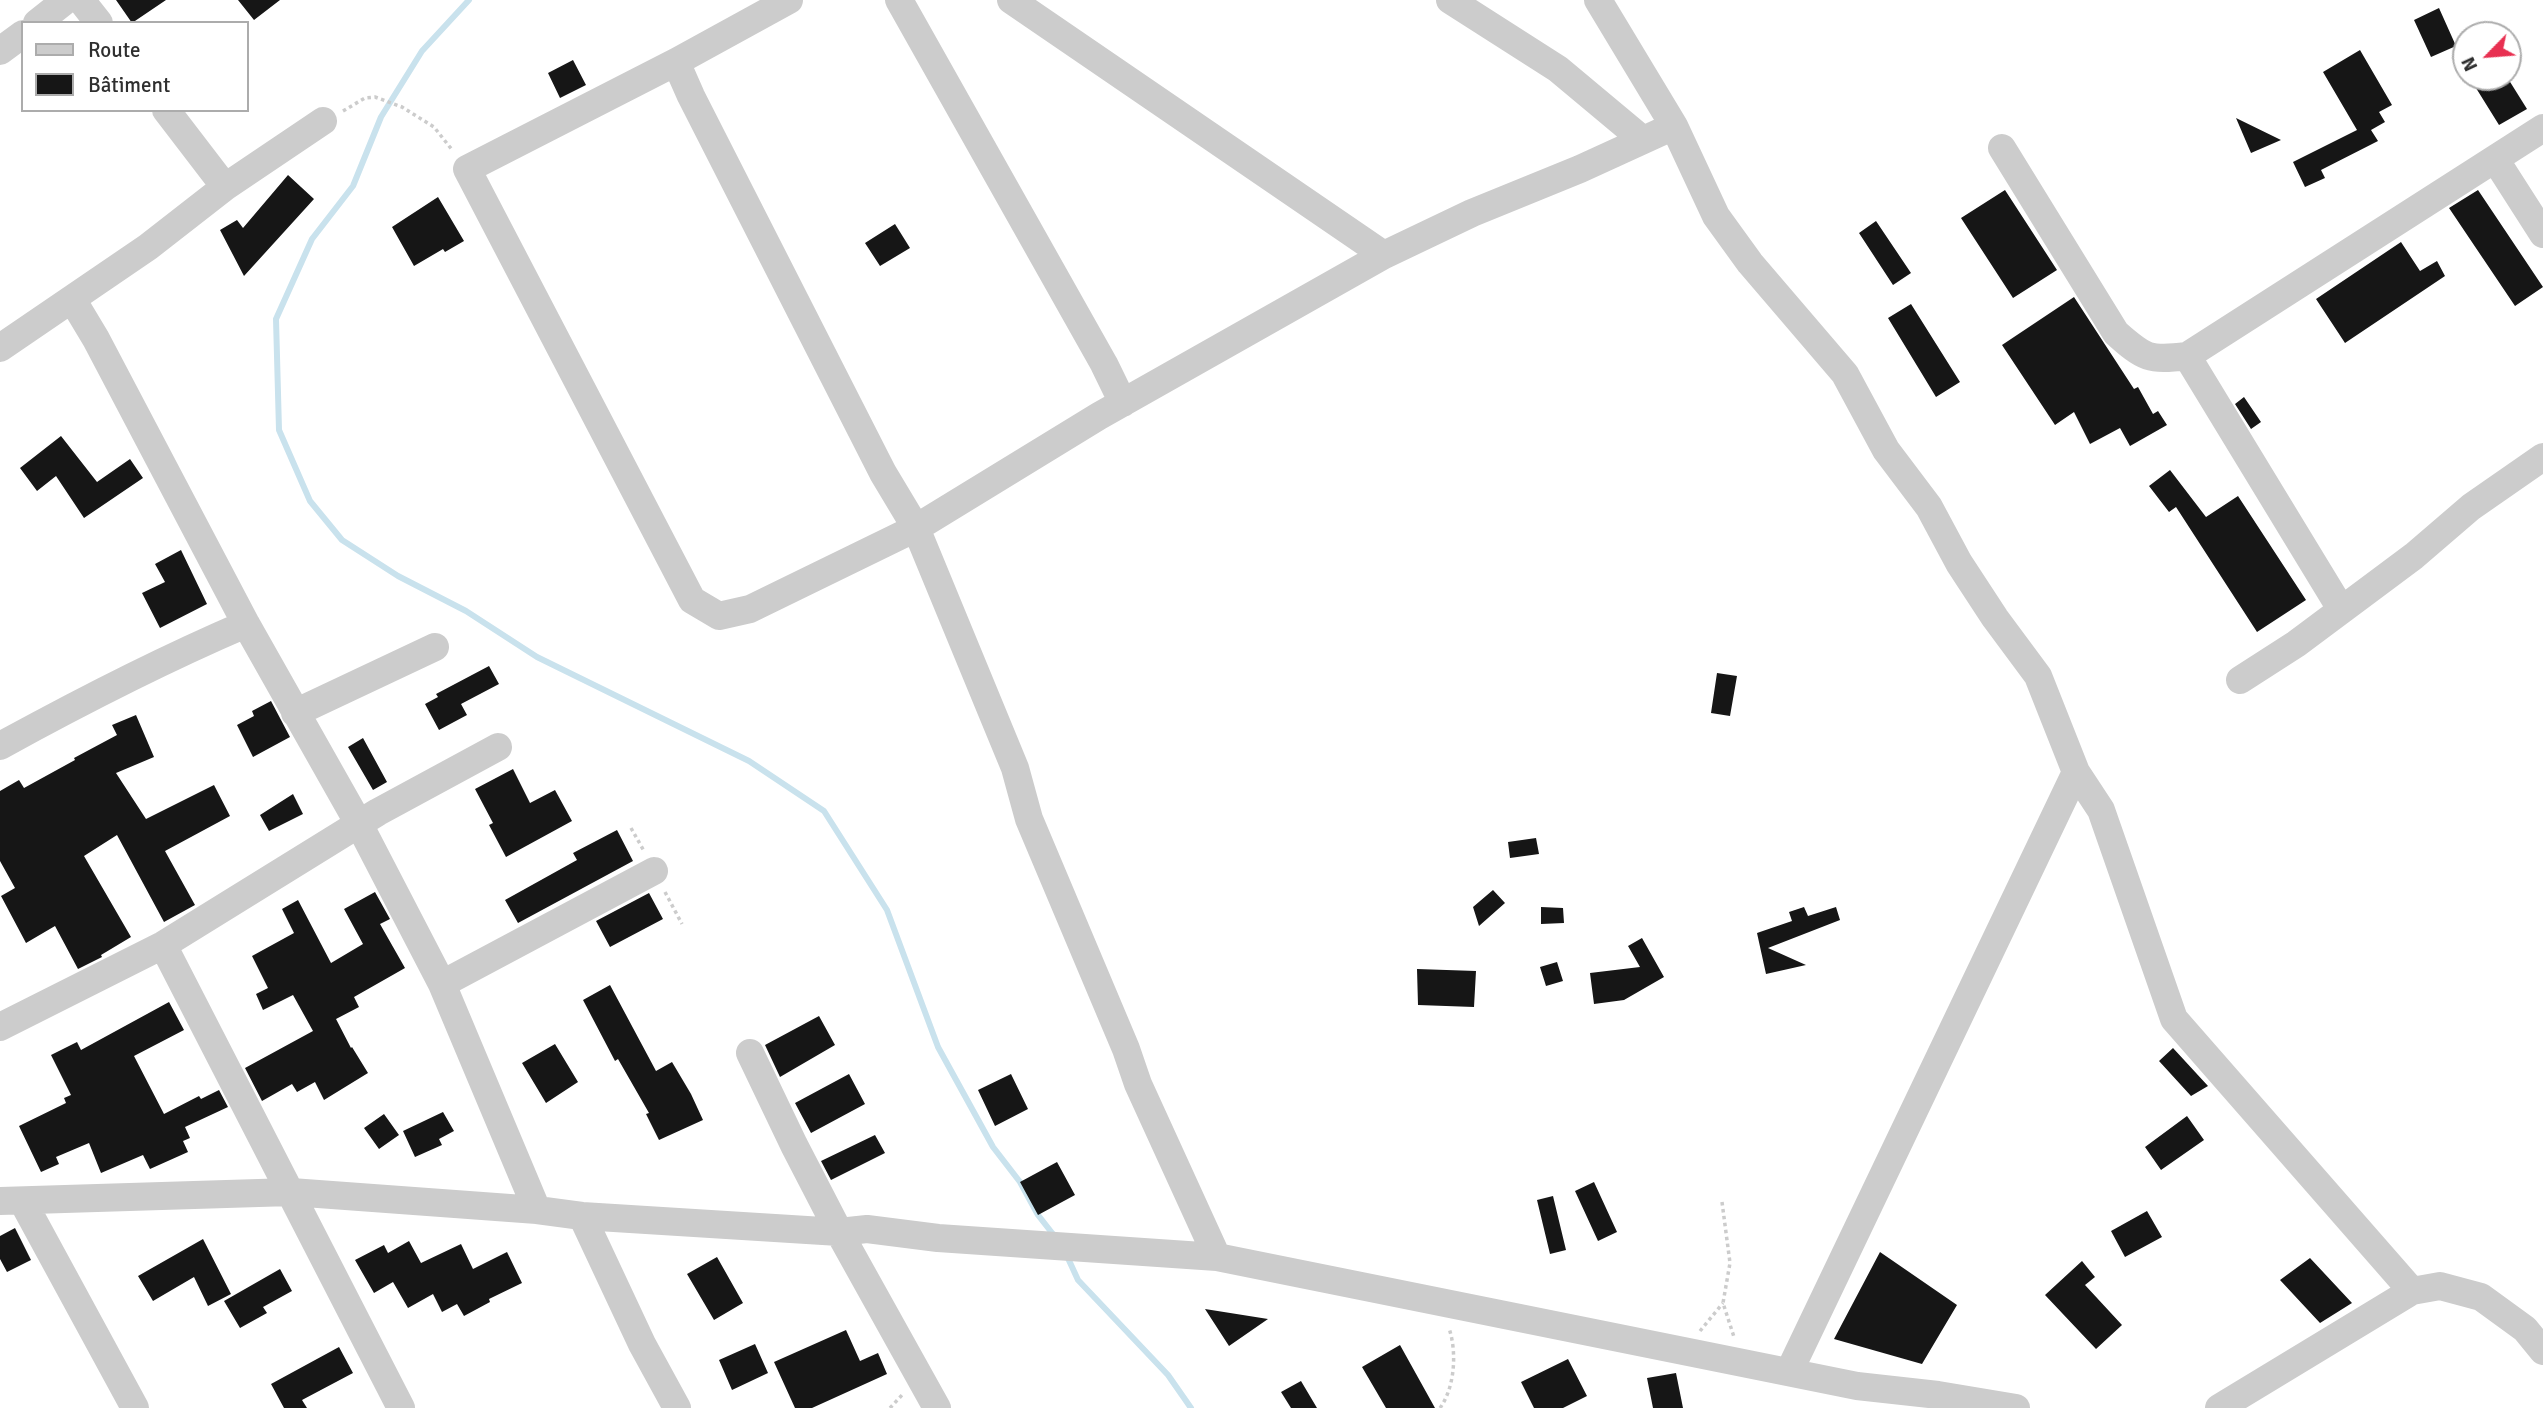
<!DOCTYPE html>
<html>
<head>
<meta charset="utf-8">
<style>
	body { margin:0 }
	#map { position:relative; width:2543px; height:1408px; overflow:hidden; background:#fff; font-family:Signika,sans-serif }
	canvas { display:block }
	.legend { position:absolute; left:21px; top:21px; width:228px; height:91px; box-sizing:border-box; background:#fff; border:2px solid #acacac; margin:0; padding:9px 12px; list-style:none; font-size:21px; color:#2f2f2f }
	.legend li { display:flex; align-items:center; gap:14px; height:35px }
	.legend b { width:35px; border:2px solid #acacac }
	.north { position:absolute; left:2452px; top:21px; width:70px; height:70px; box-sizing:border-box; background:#fff; border:2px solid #acacac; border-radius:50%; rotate:245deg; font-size:19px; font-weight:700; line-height:28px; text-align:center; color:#2f2f2f }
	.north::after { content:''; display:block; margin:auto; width:24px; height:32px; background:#e83051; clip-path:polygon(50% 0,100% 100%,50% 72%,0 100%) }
</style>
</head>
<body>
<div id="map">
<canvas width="2543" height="1408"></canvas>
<ul class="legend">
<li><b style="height:9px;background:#ccc"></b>Route</li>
<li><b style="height:19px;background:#161616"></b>Bâtiment</li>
</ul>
<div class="north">N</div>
</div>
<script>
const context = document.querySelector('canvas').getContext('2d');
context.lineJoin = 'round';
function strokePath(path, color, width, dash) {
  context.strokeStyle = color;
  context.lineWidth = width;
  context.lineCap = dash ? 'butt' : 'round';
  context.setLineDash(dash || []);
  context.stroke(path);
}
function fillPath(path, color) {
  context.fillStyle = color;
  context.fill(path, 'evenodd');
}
strokePath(new Path2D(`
	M469,0L422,51L381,117L353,186L312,239L276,319L279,430L310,501L342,540L398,576L466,611L537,657L749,761L824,811L887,910L938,1047L993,1147L1020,1182L1038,1215L1056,1238
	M1067,1256L1078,1280L1168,1375L1191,1408`), '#c9e2ed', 6);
fillPath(new Path2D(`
	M116,0H166L132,23Z
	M238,0H280L254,20Z
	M2439,8L2456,46L2431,57L2414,20Z
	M2360,50L2392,105L2379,112L2385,122L2371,130L2378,141L2321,170L2325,178L2305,187L2293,162L2357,130L2323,72Z
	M573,60L586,85L560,98L548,73Z
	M2495,77H2507L2527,109L2499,125L2476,88Z
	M2236,118L2281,140L2251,153Z
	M288,175L314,199L244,276L220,230L237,220L243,228Z
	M2005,190L2057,270L2013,298L1961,218Z
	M2478,190L2543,287L2515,306L2449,208Z
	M438,197L464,241L445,252L443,249L414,266L392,227Z
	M1876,221L1911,273L1893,285L1859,233Z
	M895,224L910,248L880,266L865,243Z
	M2401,242L2420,271L2437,261L2445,276L2345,343L2316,299Z
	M2074,297L2134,389L2138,387L2153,414L2158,411L2167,425L2130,446L2120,428L2090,444L2074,412L2055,425L2002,345Z
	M1911,304L1960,382L1936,397L1888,318Z
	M2244,397L2261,422L2251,429L2235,404Z
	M61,436L97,482L130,459L143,478L84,518L56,476L37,491L20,468Z
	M2170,470L2206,517L2238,496L2306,600L2257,632L2176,507L2169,512L2149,486Z
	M181,550L207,604L160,628L142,593L165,582L155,564Z
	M489,666L499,684L461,704L467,715L439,730L425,704L438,697L436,694Z
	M1717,673L1737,676L1730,716L1711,713Z
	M271,701L290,737L253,757L237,725L254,716L252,711Z
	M136,715L154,757L116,773L146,819L214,785L230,816L165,851L195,905L164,922L117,835L84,856L131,937L101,955L102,957L78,969L55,926L26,943L1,896L15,888L0,861V791L19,780L24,788L75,760L74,758L117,735L112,725Z
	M363,738L387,782L373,790L348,747Z
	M513,769L530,803L555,790L572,821L506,857L489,825L493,823L475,789Z
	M293,794L303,814L269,831L260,815Z
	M617,830L633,861L518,923L505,900L577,860L573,853Z
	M1536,838L1539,854L1510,858L1508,842Z
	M1493,890L1505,903L1479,926L1473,907Z
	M375,892L390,919L380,924L405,968L354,997L359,1007L336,1019L351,1048L352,1047L368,1073L324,1100L315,1082L297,1092L292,1084L262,1101L245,1068L313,1031L293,995L263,1010L256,994L268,988L252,956L294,933L282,909L298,900L331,963L363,944L344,909Z
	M649,893L663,919L610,947L596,921Z
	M1541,907L1563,908L1564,923L1541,924Z
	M1804,907L1808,916L1836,907L1840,920L1768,948L1806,965L1766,974L1757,933L1792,921L1789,912Z
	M1642,938L1664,977L1624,1000L1594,1004L1590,973L1640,967L1628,946Z
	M1557,962L1563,981L1546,986L1540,967Z
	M1417,969L1476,971L1474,1007L1418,1005Z
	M610,985L656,1071L672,1062L691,1094L703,1120L659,1140L646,1114L649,1113L618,1059L615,1061L583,1000Z
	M169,1002L184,1030L134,1056L164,1114L199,1096L201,1099L219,1090L228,1107L185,1127L190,1138L183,1141L188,1152L150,1169L143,1155L101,1173L89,1143L56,1157L59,1164L41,1172L19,1126L66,1103L64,1098L71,1095L51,1055L77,1042L81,1050Z
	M819,1016L835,1045L780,1077L765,1045Z
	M555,1044L578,1082L546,1103L522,1063Z
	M2173,1048L2208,1086L2191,1096L2159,1061Z
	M849,1074L865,1104L811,1133L795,1103Z
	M1011,1074L1028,1109L995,1126L978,1090Z
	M443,1112L454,1131L439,1139L442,1145L415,1157L403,1131Z
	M384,1114L399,1135L379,1149L364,1128Z
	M2187,1116L2204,1140L2161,1170L2145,1147Z
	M875,1135L885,1153L831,1180L821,1161Z
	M1057,1162L1075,1195L1038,1215L1020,1182Z
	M1594,1182L1617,1232L1598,1241L1575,1191Z
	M1553,1196L1566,1250L1550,1254L1537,1200Z
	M2147,1211L2162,1237L2125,1257L2111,1231Z
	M15,1228L31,1260L7,1272L0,1259V1236Z
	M203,1239L231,1294L208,1306L194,1277L153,1301L138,1276Z
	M409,1241L421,1263L461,1244L473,1269L507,1252L522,1283L489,1299L490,1302L464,1316L457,1304L442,1312L433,1294L408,1308L393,1282L374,1293L355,1260L384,1245L388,1253Z
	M1880,1252L1957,1305L1922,1364L1834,1339Z
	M717,1257L743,1303L714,1320L687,1274Z
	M2310,1258L2352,1303L2320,1323L2280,1280Z
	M2082,1261L2095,1277L2085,1285L2122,1325L2096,1349L2045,1295Z
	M280,1269L292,1291L263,1307L267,1313L240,1328L224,1301Z
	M1205,1309L1268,1319L1229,1346Z
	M846,1330L860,1361L878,1353L887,1374L812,1408H795L774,1362Z
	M755,1344L768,1373L732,1390L719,1360Z
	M1400,1345L1435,1408H1386L1362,1367Z
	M339,1347L353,1373L302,1400L307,1408H284L271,1384Z
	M1568,1359L1587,1396L1563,1408H1534L1521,1382Z
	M1676,1373L1683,1408H1653L1647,1378Z
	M1301,1381L1317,1408H1291L1281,1392Z`), '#161616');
strokePath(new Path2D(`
	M343,111L365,98L375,97L402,107L434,127L453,151
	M631,828L644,851
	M665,892L682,924
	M1722,1202L1730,1263L1723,1303L1734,1337
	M1700,1331L1723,1303
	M890,1408L903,1394
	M1440,1408C1455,1387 1457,1352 1449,1328`), '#ccc', 3.5, [3.5, 3.5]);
strokePath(new Path2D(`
	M81,0L99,23
	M789,0L676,62L467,169L692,600L719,616L750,609L916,528L1099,416L1384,255L1472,213L1580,169L1674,126
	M899,0L1104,364L1123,403
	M1011,0L1384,255
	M1450,0L1558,69L1643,140
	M1598,0L1674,126L1716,216L1750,263L1845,374L1886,450L1929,507L1959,563L1995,618L2038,676L2076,772L2101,810L2174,1019L2412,1291L2219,1408
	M37,23L66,0
	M0,51L23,34
	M676,62L691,96L883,473L916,528L1015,768L1029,819L1126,1049L1138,1084L1217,1257
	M166,110L225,187
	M2002,148L2116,333C2144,358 2149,361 2187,356L2543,128
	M2495,159L2543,234
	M72,299L96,339L246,624L359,824L442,984L537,1210
	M0,348L148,247L225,187L323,121
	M2187,356L2341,609
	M2240,680L2296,644L2414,556L2471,507L2543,457
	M295,713L435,647
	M0,746C80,702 162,660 246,624
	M163,945L401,1408
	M442,984L654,871
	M0,1027L163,945L378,812L498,747
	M750,1053L794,1145L839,1232L937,1408
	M0,1201L291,1192L537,1210L582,1216L839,1232L867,1229L938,1238L1217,1257L1857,1386L1938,1395L2016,1408
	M23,1202L135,1408
	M582,1216L642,1344L677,1408
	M2412,1291L2440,1286L2481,1297L2525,1329L2543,1351
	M1789,1372L2076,772`), '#ccc', 28);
</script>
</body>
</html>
